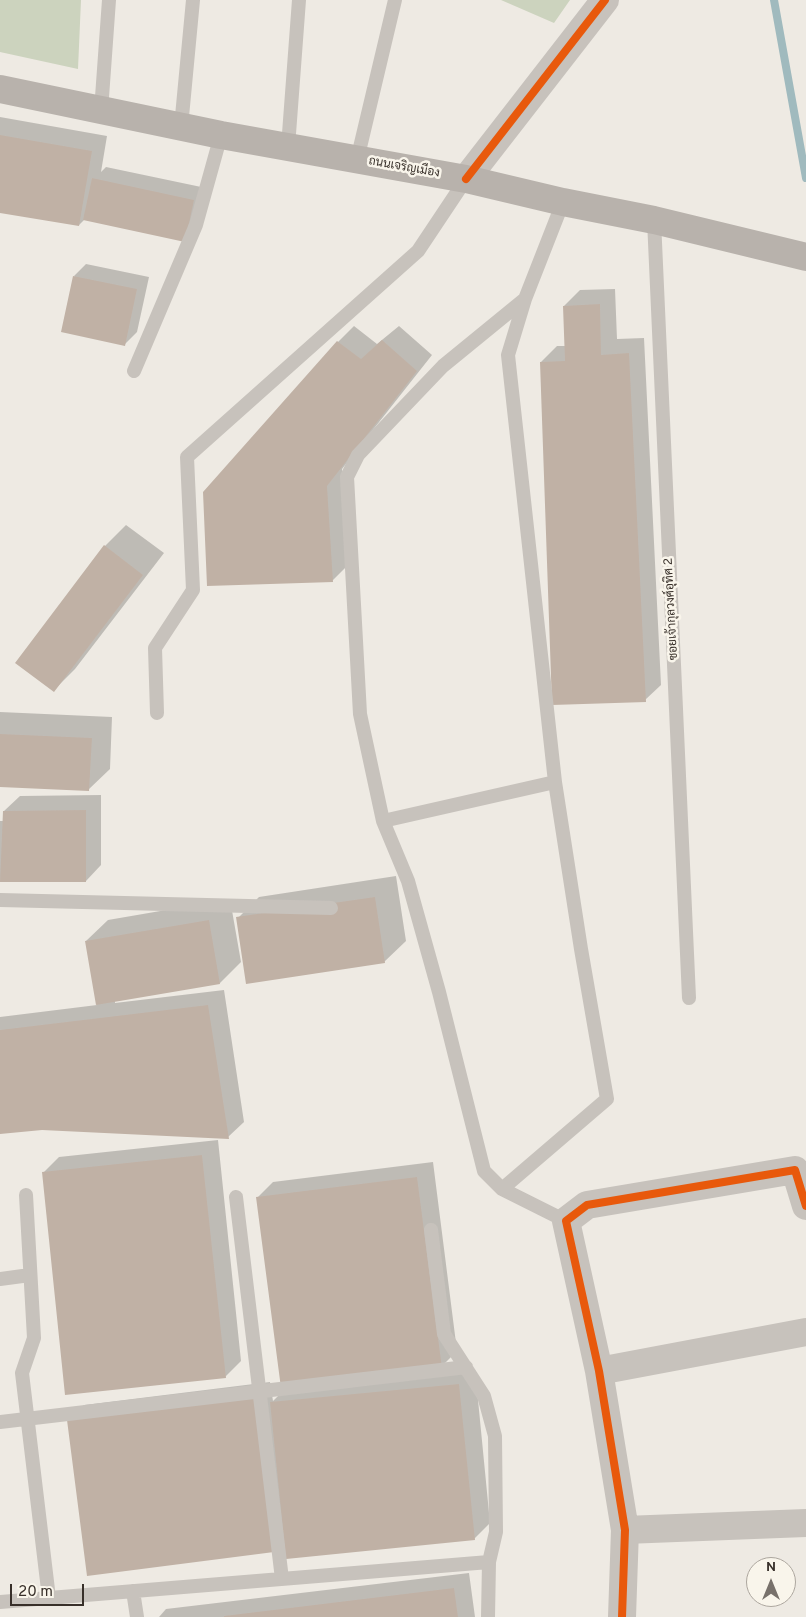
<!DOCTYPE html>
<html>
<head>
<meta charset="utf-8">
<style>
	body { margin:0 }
	#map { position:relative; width:806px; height:1617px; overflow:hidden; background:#eeeae3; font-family:Overpass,sans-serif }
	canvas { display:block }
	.north { position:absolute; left:746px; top:1557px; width:50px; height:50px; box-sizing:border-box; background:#f9f5eb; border:1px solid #aca69e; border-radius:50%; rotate:0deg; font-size:14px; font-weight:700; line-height:20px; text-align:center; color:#38302a }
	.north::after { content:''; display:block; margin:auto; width:18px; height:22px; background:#78716b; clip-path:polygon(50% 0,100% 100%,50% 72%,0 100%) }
	.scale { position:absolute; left:10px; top:1584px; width:74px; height:22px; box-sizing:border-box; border:2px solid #38302a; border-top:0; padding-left:6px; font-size:15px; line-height:18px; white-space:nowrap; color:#38302a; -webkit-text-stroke:4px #f9f5eb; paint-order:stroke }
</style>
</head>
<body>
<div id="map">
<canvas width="806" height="1617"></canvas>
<div class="north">N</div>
<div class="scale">20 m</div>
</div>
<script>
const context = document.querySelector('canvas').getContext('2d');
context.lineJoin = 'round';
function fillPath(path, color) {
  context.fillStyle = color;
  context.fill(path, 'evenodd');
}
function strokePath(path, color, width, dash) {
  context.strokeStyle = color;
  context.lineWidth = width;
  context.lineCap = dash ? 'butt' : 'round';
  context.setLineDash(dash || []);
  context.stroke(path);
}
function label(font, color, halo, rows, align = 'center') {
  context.font = font + ' Overpass,Sarabun,sans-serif';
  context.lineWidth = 5;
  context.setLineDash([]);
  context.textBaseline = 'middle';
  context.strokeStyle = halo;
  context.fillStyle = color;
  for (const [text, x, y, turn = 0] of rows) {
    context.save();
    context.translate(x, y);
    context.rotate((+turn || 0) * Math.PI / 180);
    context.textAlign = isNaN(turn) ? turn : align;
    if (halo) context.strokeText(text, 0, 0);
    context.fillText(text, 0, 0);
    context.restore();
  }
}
fillPath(new Path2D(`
	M0,0H81L78,69L0,52Z
	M501,0H570L554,23Z`), '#ccd3be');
fillPath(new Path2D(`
	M0,117L107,136L101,172L106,167L206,188L197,229L85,219L79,225L0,212Z
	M86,264L149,277L137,332L125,344L74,276Z
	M615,289L617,339L644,338L661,685L645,700L541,362L557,346H566L564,306L580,290Z
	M354,326L377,344L399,326L432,355L342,469L348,565L333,580L208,585L338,342Z
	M126,525L164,553L75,669L54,690L105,546Z
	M0,712L112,717L110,769L88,790L0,786Z
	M101,795V865L86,881H0V821H4V811L20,796Z
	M396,876L406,941L384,962L238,918L259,897Z
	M230,899L241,962L220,983L115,1001V1003L224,990L244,1122L228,1137L42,1129L0,1133V1017L97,1005L86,941L108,920Z
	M218,1140L241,1361L225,1377L43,1173L59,1157Z
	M433,1162L457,1351L442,1366L339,1382L475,1369L490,1523L474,1539L287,1557L68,1421L84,1405L270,1382L273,1401L288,1386L257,1198L273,1182Z
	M469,1573L475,1617H159L166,1609Z`), '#0003');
strokePath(new Path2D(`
	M774,0L806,178`), '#a0babe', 8);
fillPath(new Path2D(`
	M0,135L92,151L79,226L0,213Z
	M92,178L194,200L185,242L83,220Z
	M73,276L137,289L125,346L61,332Z
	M600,304L601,355L629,353L646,702L552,705L540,362L565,361L563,306Z
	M382,340L417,371L327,486L333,582L207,586L203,492L337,341L361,359Z
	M104,545L143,575L54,692L15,663Z
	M0,734L92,738L89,791L0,787Z
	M86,810V882H0L3,811Z
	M375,897L385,963L246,984L236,917Z
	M209,920L220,984L96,1005L85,941Z
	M208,1005L229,1139L42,1130L0,1134V1030Z
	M202,1155L226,1378L65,1395L42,1172Z
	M417,1177L442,1368L281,1388L256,1197Z
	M459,1384L475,1540L286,1559L270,1402Z
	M255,1397L274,1552L87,1576L67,1420Z
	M454,1588L458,1617H224V1616Z`), '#c0b1a5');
strokePath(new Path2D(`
	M101,111L109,0
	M181,127L193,0
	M288,147L299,0
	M357,160L395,0
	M654,220L689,998
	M525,299L443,366L358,455L347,477L360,714L383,821L408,881L439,992L484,1171L502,1189L566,1221
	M134,371L196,225L221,135
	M157,713L155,648L193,590L187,457L418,251L466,179
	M383,821L555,782
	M0,900L331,908
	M502,1189L607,1099L581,949L555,782L508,355L525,299L563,202
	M26,1195L34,1338L22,1373L49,1598
	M236,1197L282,1579
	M431,1230L444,1334L484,1396L495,1436L496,1532L489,1562L488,1617
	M0,1279L30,1275
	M0,1422L466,1367
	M133,1591L137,1617
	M0,1602L489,1562`), '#c7c2bc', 14);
strokePath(new Path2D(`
	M466,179L605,0
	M599,1371L806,1332
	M625,1530L806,1523
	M622,1617L625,1530L599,1371L566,1221L587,1205L795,1170L806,1206`), '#c7c2bc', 28);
strokePath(new Path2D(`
	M0,89L221,135L466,179L563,202L654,220L806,257`), '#b8b2ac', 28);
strokePath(new Path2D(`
	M466,179L605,0
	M622,1617L625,1530L599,1371L566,1221L587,1205L795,1170L806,1206`), '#e8590c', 8);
label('12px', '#38302a', '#f9f5eb', [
	["ถนนเจริญเมือง",404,168,10],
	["ซอยเจ้ากุลวงศ์อุทิศ 2",672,609,-93]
]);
</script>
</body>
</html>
